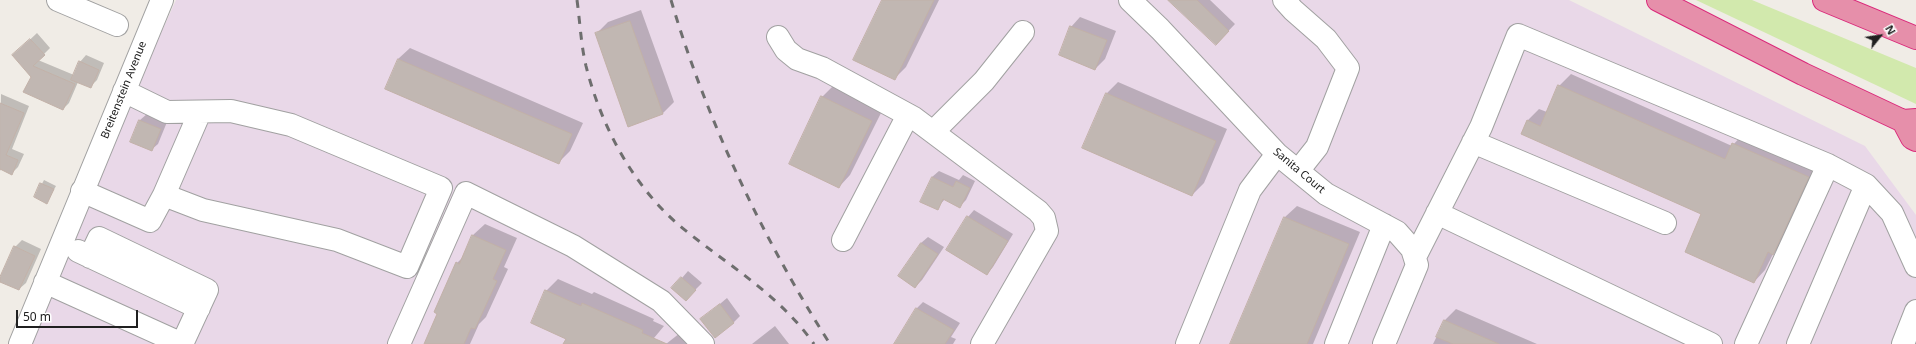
<!DOCTYPE html>
<html>
<head>
<meta charset="utf-8">
<style>
	body { margin:0 }
	#map { position:relative; width:1916px; height:344px; overflow:hidden; background:#f0ece6; font-family:"Noto Sans",sans-serif }
	canvas { display:block }
	.north { position:absolute; left:1860px; top:16px; width:40px; height:40px; -webkit-text-stroke:3px #fff; paint-order:stroke; rotate:60deg; font-size:11px; font-weight:700; line-height:16px; text-align:center; color:#202020 }
	.north::after { content:''; display:block; margin:auto; width:14px; height:18px; background:#202020; clip-path:polygon(50% 0,100% 100%,50% 72%,0 100%) }
	.scale { position:absolute; left:16px; top:310px; width:122px; height:18px; box-sizing:border-box; border:2px solid #202020; border-top:0; padding-left:5px; font-size:12px; line-height:14px; white-space:nowrap; color:#202020; -webkit-text-stroke:3px #fff; paint-order:stroke }
</style>
</head>
<body>
<div id="map">
<canvas width="1916" height="344"></canvas>
<div class="north">N</div>
<div class="scale">50 m</div>
</div>
<script>
const context = document.querySelector('canvas').getContext('2d');
context.lineJoin = 'round';
function fillPath(path, color) {
  context.fillStyle = color;
  context.fill(path, 'evenodd');
}
function strokePath(path, color, width, dash) {
  context.strokeStyle = color;
  context.lineWidth = width;
  context.lineCap = dash ? 'butt' : 'round';
  context.setLineDash(dash || []);
  context.stroke(path);
}
function label(font, color, halo, rows, align = 'center') {
  context.font = font + ' "Noto Sans",sans-serif';
  context.lineWidth = 3.5;
  context.setLineDash([]);
  context.textBaseline = 'middle';
  context.strokeStyle = halo;
  context.fillStyle = color;
  for (const [text, x, y, turn = 0] of rows) {
    context.save();
    context.translate(x, y);
    context.rotate((+turn || 0) * Math.PI / 180);
    context.textAlign = isNaN(turn) ? turn : align;
    if (halo) context.strokeText(text, 0, 0);
    context.fillText(text, 0, 0);
    context.restore();
  }
}
fillPath(new Path2D(`
	M176,0H1569L1865,146L1916,215V344H20Z`), '#e9d8e8');
fillPath(new Path2D(`
	M1696,0H1752L1916,68V104Z`), '#d2e9ad');
fillPath(new Path2D(`
	M883,0H939L906,67L894,79Z
	M1179,0H1210L1235,24L1216,44Z
	M641,10L674,102L662,114L596,34L608,22Z
	M1080,17L1116,31L1105,59L1095,69L1071,27Z
	M37,33L50,48L38,60L74,75L80,62L86,55L104,63L97,80L90,87L78,82L69,103L63,109L32,77L20,49Z
	M410,48L583,123L570,151L558,163L398,59Z
	M1571,74L1732,146L1745,132L1820,165L1784,242L1773,254L1765,270L1754,282L1703,214L1522,133L1528,120L1539,109L1547,112L1559,86Z
	M1118,82L1227,129L1204,183L1192,195L1107,93Z
	M834,85L883,109L850,175L839,187L822,97Z
	M1,94L29,106L12,149L24,154L18,167L12,173L1,169L0,171Z
	M147,114L167,122L158,144L151,150L131,141L140,120Z
	M939,171L959,180L963,175L975,181L966,200L960,206L945,199L937,208L932,177Z
	M44,180L56,186L47,202L35,197Z
	M1297,206L1360,232L1313,344H1232L1285,217Z
	M974,210L1013,234L993,267L987,274L968,217Z
	M485,224L517,238L504,267L508,269L486,317L479,324L470,344H425L439,313L457,263L464,256L473,235Z
	M928,237L944,247L922,280L915,287L900,276L921,243Z
	M22,240L41,249L26,283L19,289L0,280L15,247Z
	M688,271L702,283L692,293L682,278Z
	M558,279L592,294L594,292L654,319L653,321L664,326L649,344H572L567,338L546,291Z
	M727,298L740,316L734,322L702,319Z
	M923,302L960,323L951,337L956,339L953,344H900L897,342L917,308Z
	M1456,309L1537,344H1433L1445,320Z
	M775,326L789,344H752Z
	M680,333L689,337L686,344H666Z`), '#0003');
const building = new Path2D(`
	M882,0H934L895,80L853,60Z
	M1168,0H1197L1229,31L1216,45Z
	M630,21L663,114L628,127L595,33Z
	M1070,26L1107,40L1095,70L1059,55Z
	M30,39L45,55L33,66L75,84L63,110L23,92L31,77L12,55Z
	M398,59L572,134L559,164L385,89Z
	M79,61L99,70L91,88L71,80Z
	M1558,85L1725,159L1732,143L1809,177L1773,255L1768,252L1754,283L1685,252L1701,214L1521,134L1527,120L1540,126Z
	M1106,93L1216,141L1192,196L1082,148Z
	M821,96L872,121L839,188L789,164Z
	M0,103L24,113L6,155L18,160L12,175L0,169Z
	M139,120L161,129L152,151L130,142Z
	M932,177L953,187L956,181L970,188L960,208L943,199L938,210L920,202Z
	M40,183L54,189L47,204L34,197Z
	M967,216L1008,241L987,275L946,250Z
	M1284,217L1349,244L1307,344H1230Z
	M472,235L506,250L493,279L497,281L475,329L471,328L464,344H424L437,314L434,312L456,262L459,264Z
	M921,243L938,254L915,288L898,276Z
	M14,246L35,256L19,290L0,282V277Z
	M681,277L696,290L686,301L671,288Z
	M545,290L581,306L582,303L643,330L642,333L667,344H563L566,339L531,323Z
	M720,304L734,323L715,338L700,319Z
	M916,308L954,330L945,344H894Z
	M1444,320L1499,344H1453L1436,337Z`);
fillPath(building, '#c1b7b2');
strokePath(building, '#c2b1a8', 1);
const minor = new Path2D(`
	M58,0L117,25
	M1130,0L1160,29L1277,154L1326,194L1397,232L1412,249L1417,265L1384,344
	M1284,0L1293,10L1326,39L1348,68L1317,147L1298,171
	M778,37L786,50L797,59L822,68L914,118L1038,211L1044,218L1047,231L982,344
	M933,132L984,81L1023,32
	M1473,142L1665,223
	M82,191L150,221L164,195L203,210L337,240L407,267L441,188L291,125L231,111L167,112L124,91
	M164,195L200,112
	M1437,213L1711,344
	M843,240L908,115
	M78,251L199,308
	M90,257L99,238L207,290L182,344
	M1415,257L1481,127L1518,35L1828,165L1866,185L1892,213L1916,266
	M45,282L182,344
	M20,344L162,0
	M399,344L466,193L573,246L661,301L703,344
	M1187,344L1250,190L1277,154
	M1336,344L1384,225
	M1746,344L1828,165
	M1798,344L1866,185
	M1903,344L1916,311`);
const highway = new Path2D(`
	M1658,0L1803,74L1903,121L1916,120
	M1824,0L1916,38
	M1903,121L1912,138L1916,140`);
strokePath(minor, '#a1a1a1', 24);
strokePath(highway, '#da287a', 24);
strokePath(minor, '#fff', 22);
strokePath(highway, '#e68faa', 22);
strokePath(new Path2D(`
	M577,0C580,22 581,45 586,66C601,126 633,186 680,226C727,265 778,293 814,344
	M671,0C706,119 763,239 830,344`), '#6e6e6e', 3, [8, 8]);
label('11px', '#202020', '#fff', [
	["Breitenstein Avenue",124,90,-68],
	["Sanita Court",1299,171,40]
]);
</script>
</body>
</html>
